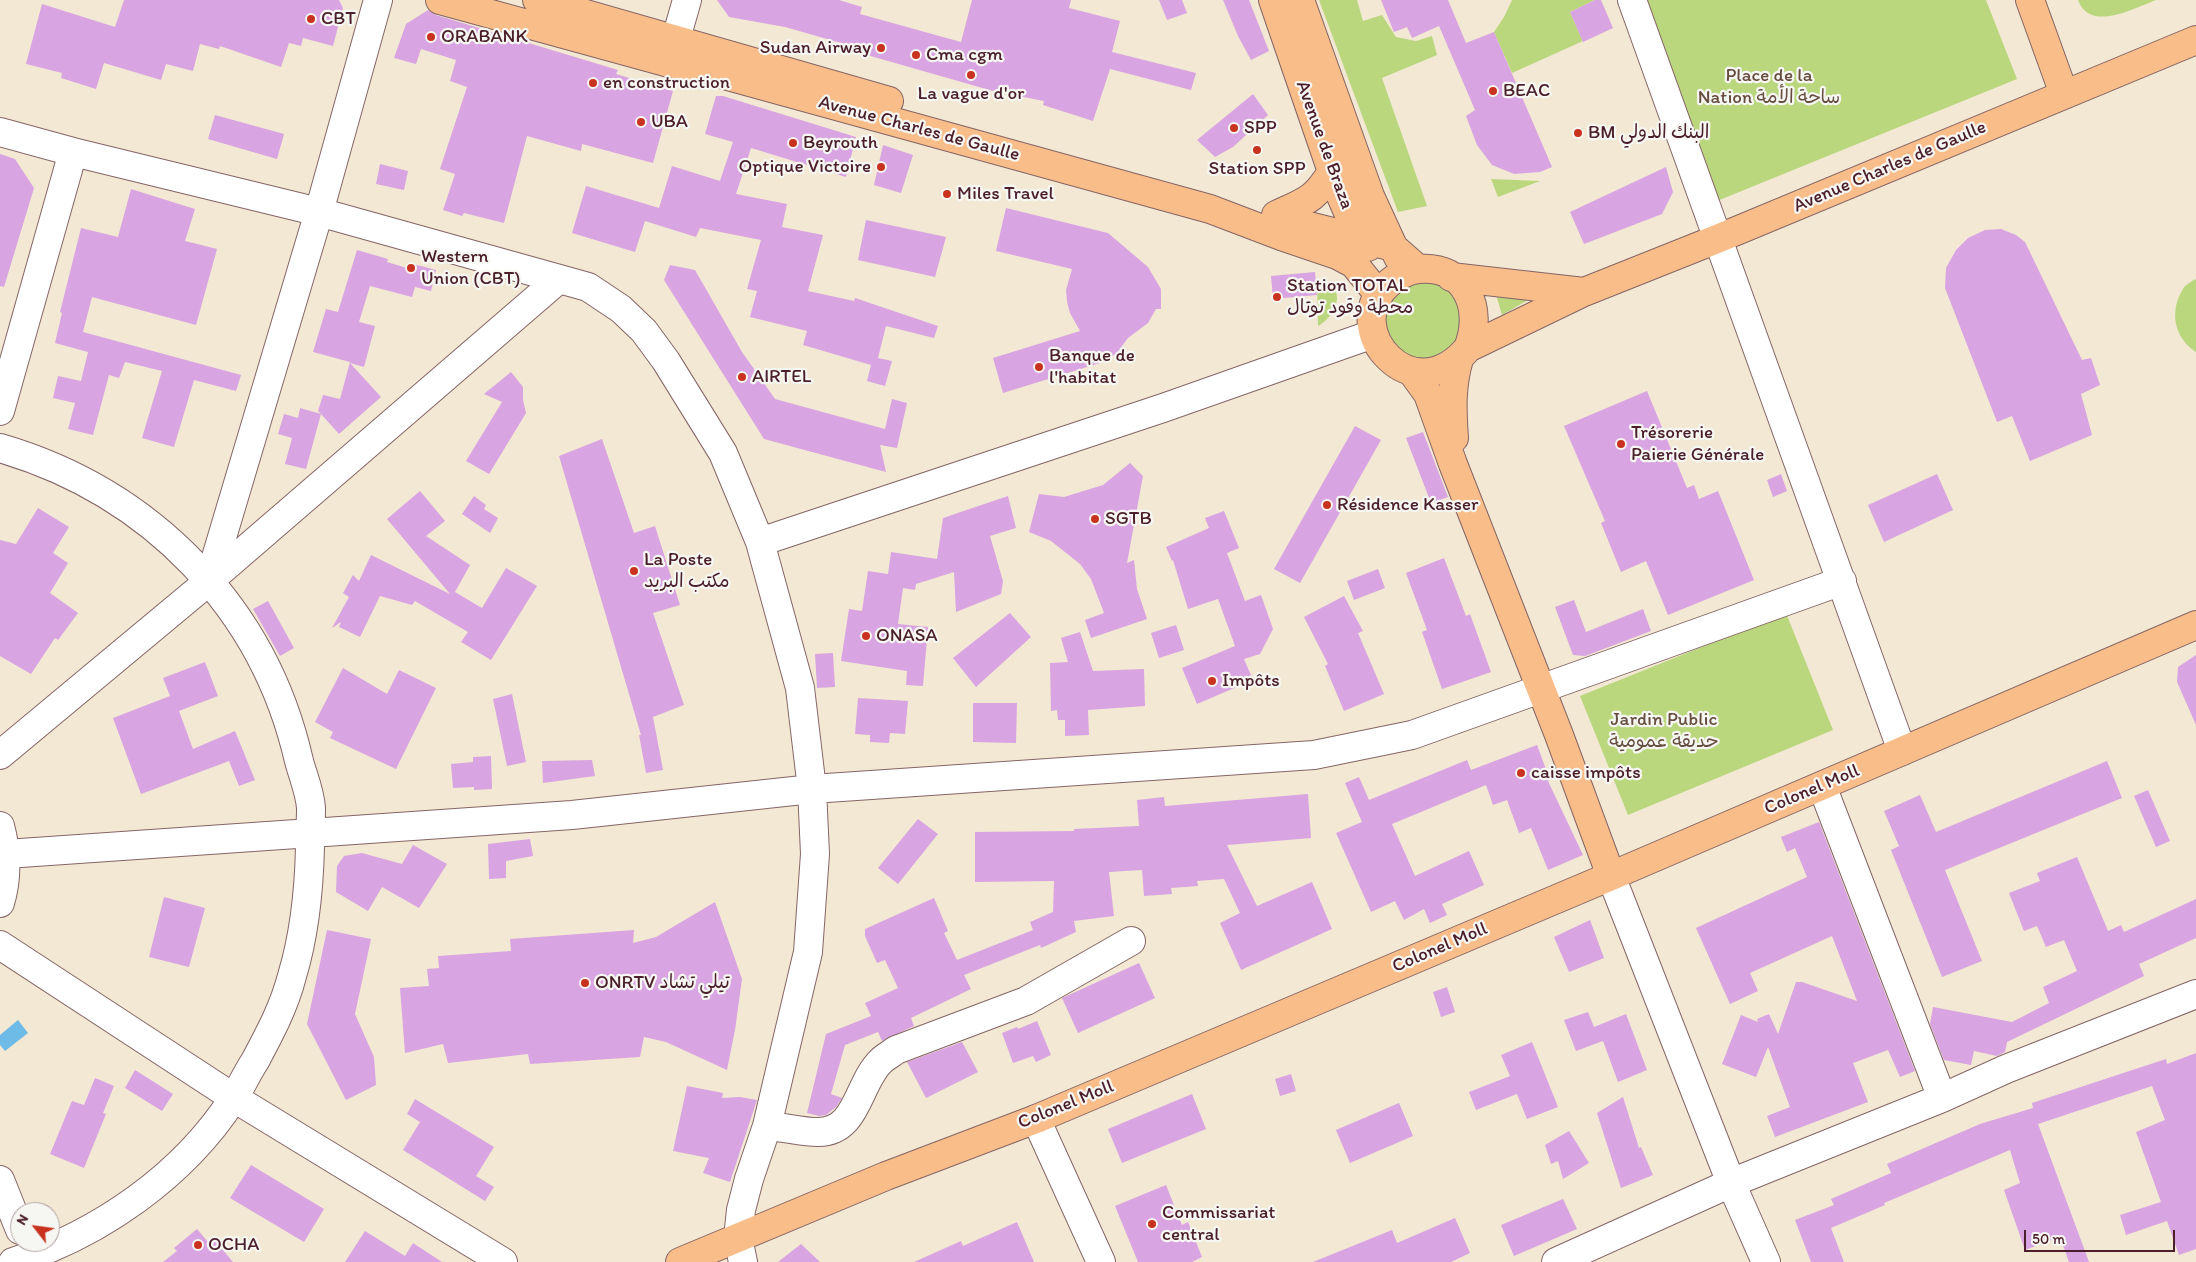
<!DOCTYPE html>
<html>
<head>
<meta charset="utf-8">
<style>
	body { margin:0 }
	#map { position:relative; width:2196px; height:1262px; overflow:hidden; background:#f2e8d3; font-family:Itim,sans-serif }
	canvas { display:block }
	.north { position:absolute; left:10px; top:1202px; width:50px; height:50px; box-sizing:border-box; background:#f6f6f2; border:1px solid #b1a0a2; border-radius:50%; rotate:300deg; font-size:14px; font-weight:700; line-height:20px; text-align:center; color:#4a1f2b }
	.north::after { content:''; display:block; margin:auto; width:18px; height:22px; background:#c8321e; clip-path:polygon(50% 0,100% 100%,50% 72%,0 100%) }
	.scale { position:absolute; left:2024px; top:1230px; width:151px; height:22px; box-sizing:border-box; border:2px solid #4a1f2b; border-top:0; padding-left:6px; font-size:15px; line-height:18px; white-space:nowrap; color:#4a1f2b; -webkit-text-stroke:4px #f6f6f2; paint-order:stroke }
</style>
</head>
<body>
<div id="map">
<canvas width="2196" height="1262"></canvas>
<div class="north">N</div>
<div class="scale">50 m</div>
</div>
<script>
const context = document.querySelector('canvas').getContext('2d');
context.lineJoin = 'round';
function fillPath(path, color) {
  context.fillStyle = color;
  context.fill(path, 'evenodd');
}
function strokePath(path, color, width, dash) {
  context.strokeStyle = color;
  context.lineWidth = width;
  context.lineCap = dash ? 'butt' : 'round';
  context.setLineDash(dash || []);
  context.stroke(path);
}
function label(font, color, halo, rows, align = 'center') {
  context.font = font + ' Itim,"Playpen Sans Arabic",sans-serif';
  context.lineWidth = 4.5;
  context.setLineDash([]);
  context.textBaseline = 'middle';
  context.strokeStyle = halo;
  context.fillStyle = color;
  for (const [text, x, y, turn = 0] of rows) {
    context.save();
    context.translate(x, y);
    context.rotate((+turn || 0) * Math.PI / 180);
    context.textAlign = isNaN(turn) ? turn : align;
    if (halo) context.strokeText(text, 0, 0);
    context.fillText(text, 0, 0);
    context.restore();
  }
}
fillPath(new Path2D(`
	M1319,0H1357L1363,21L1382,15L1396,37L1416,41L1432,36L1437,55L1382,78L1427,206L1398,212Z
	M1512,0H1595L1570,12L1583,41L1512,73L1494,32L1504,17Z
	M1646,0H1986L2017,79L1717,201Z
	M2078,0H2156C2134,8 2090,33 2078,0Z
	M1491,179L1540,181L1498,197Z
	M2195,279L2196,280V352C2174,338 2169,311 2183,289C2185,285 2191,282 2195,279Z
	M1317,280C1321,281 1329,283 1332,286C1345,299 1330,320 1318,326Z
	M1419,280L1446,285L1468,319L1452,356L1411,363L1383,332C1387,296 1387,296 1419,280Z
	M1494,288L1535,296L1502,315Z
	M1786,613L1833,730L1628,815L1580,696Z`), '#bad77e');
fillPath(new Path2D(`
	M18,1020L28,1033L5,1051L0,1045V1035Z`), '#6ebbe8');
fillPath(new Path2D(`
	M124,0H339L343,8L333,46L303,38L301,46L289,43L281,67L220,46L219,49L200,44L193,71L166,64L161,80L104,63L96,89L61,78L62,73L26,64L42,4L115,27Z
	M717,0H839L862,7L860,14L961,42L972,0H1071L1069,8L1120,21L1112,52L1196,73L1191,90L1110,69L1093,121L1043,105L1044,101L993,91L853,51L855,47L785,27L729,17Z
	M1159,0H1182L1187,13L1167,20Z
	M1223,0H1249L1269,51L1251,60L1238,36Z
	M1381,0H1448L1466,43L1494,32L1552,167L1540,172L1514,174L1492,165L1477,145L1466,116L1475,110L1439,26L1412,38L1407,27L1394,32Z
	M1595,0H1601L1613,28L1583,42L1570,12Z
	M428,10L436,15L618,70L616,74L673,91L653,163L582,144L581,151L527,136L504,223L464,213L462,216L443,210L455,174L440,169L467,87L450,81L456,60L421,49L416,64L394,58L406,24Z
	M1253,94L1268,115L1233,147L1215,157L1197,140Z
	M716,96H723L856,137L846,177L751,148L736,194L787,204L782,227L823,235L808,291L854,301L855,298L938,326L934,338L886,326L878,358L892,361L885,386L867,381L871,365L803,345L807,331L750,317L757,291L747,289L761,240L700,228L696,237L645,221L635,252L572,233L586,186L659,208L672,166L720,181L733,142L705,134Z
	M215,115L284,134L277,159L208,139Z
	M883,145L913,155L901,193L874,185Z
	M0,154L15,159L34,188L4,287L0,286Z
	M380,164L408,171L404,190L376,184Z
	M1666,167L1673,192L1662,214L1584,244L1570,212Z
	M131,189L195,209L185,241L217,249L196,325L92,297L83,332L241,375L236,391L194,380L174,447L142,438L162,371L125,362L119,378L109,375L93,435L68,429L75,403L53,398L58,376L81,381L88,352L55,343L62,313L60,312L81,228L118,237Z
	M1006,208L1108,233L1148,267L1161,289V309H1156L1148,323L1128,338L1116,354L1103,362L1003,393L993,358L1080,331L1070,313L1067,302L1066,290L1072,269L996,251Z
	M866,220L946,237L935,277L858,260Z
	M2001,229L2016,235L2025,242L2082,360L2091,358L2100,385L2081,394L2092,435L2030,461L2012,416L1997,422L1945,288L1946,268L1956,250L1968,238L1985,230Z
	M357,250L388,259L387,262L407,268L409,263L436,270L431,291L415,287L412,297L370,286L359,322L375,326L364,367L350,363L381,397L339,434L321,414L306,469L285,464L292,438L278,434L284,414L298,418L300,408L321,414L318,411L323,395L340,399L350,362L313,352L326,309L338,312Z
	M670,265L695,270L742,352L775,399L885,429L892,399L907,403L897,448L880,445L886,472L764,439L664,280Z
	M1315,272L1317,295L1273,299L1271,276Z
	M511,372L523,387V400L526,413L489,474L466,461L502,402L484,394Z
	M1647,391L1687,488L1694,485L1699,499L1718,491L1754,580L1668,615L1646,561L1621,572L1601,523L1605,521L1564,426Z
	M1355,426L1381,440L1300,583L1274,569Z
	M1423,432L1448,497L1431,503L1406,438Z
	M602,439L634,533L655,526L680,605L653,613L684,705L653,717L663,770L646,773L639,735H641L559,456Z
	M1130,463L1143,476L1127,563L1134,560L1137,589L1147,619L1091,638L1085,620L1104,613L1091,579L1080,564L1051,541L1029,532L1039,494L1064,497L1103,485Z
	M1781,474L1787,491L1773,497L1767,480Z
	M1937,474L1953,510L1884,542L1868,505Z
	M420,491L445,521L426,536L470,565L455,592L482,608L506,568L537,586L491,660L461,642L468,632L415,601L412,605L380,596L360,637L339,627L341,622L332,628L349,597L343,593L353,575L359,581L371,555L450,594L387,519Z
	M474,496L486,505L484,509L498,518L490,533L462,514Z
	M1008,496L1016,528L990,536L1003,581L1001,594L956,612L954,572L916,584L915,590L903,588L898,624L928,627L923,686L906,685L907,671L841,661L849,609L862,611L868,571L888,574L891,552L937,559L943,518Z
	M38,508L69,527L53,553L68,563L50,593L78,613L58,640L55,638L31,674L0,656V540L16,544Z
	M1224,511L1239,548L1227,553L1245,601L1261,595L1273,629L1260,654L1244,659L1253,680L1197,704L1182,668L1235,646L1218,599L1188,609L1173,560L1172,561L1166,547L1209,528L1205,518Z
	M1444,558L1466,616L1470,614L1491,672L1442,689L1422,632L1427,630L1406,573Z
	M1378,569L1385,588L1354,600L1347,581Z
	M1344,596L1363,631L1358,633L1384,694L1344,711L1325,666L1328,664L1304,617Z
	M1574,600L1586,632L1643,609L1651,631L1585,656L1573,655L1555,607Z
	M268,601L294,648L280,656L253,609Z
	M1010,613L1031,637L976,687L953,658Z
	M1176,625L1184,650L1159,658L1151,633Z
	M1080,632L1093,671L1144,669L1145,706L1088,710L1089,735L1065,736V720H1058L1057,710L1051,711L1050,663L1068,662L1061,638Z
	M833,653L835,687L817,688L815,654Z
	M2196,655V725L2177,682L2178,667Z
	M205,662L218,696L179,711L193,749L235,731L255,780L239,786L229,761L141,794L113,718L170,696L163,678Z
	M343,668L387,694L399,670L436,688L396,769L330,738L333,732L315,722Z
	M512,694L526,762L507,766L493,699Z
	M858,698L908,701L905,734L890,733L889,743L870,742V735L855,734Z
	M973,703H1017L1016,743L973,742Z
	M1537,745L1550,780L1548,781L1583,855L1548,870L1531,828L1519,833L1507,800L1493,805L1486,785L1392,824L1415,876L1469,851L1484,885L1442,904L1447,915L1430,923L1424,909L1404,920L1395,901L1371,912L1336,833L1362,822L1345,783L1359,777L1369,800L1467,760L1471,770Z
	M491,756L492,789L474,790V787L453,788L451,764L473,762V757Z
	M592,760L595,776L543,783L542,761Z
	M2107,761L2122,798L1945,870L1982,961L1942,977L1891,850L1899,846L1884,811L1920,795L1936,832Z
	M2148,790L2170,841L2156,847L2134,796Z
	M1308,794L1311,838L1227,845L1257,906L1312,882L1332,929L1241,970L1220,923L1240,913L1224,879L1197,881L1198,886L1171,888L1172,894L1144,896L1142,870L1109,872L1114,916L1074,921L1076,932L1041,948L1040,945L964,975L971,989L911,1018L914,1026L882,1041L878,1032L845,1045L831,1094L842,1098L836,1107L826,1115L819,1116L807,1113L826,1034L871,1016L865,1003L898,988L885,960L877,963L865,936V929L934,898L948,931L944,933L957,960L1033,930L1030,922L1053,912L1054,881L975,882V832L1074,831V829L1139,826L1137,800L1164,797L1165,806Z
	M918,819L938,834L898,884L878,868Z
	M1819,822L1915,1071L1900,1077L1888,1050L1853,1063L1868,1102L1775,1137L1767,1116L1790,1107L1768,1047L1756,1077L1722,1064L1741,1015L1758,1022L1757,1019L1769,1014L1778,1034L1796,982H1802L1857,1001L1832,936L1750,973L1758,991L1730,1004L1696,928L1807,877L1795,848L1787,852L1781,837Z
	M530,839L533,856L506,861V878L489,879L488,844Z
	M413,845L447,864L419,908L382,887L368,911L336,892L337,866L344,856L362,853L402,864Z
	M2077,857L2108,931L2121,925L2124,932L2196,899V938L2139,964L2144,976L2007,1042L2005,1052L1997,1056L1974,1051L1971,1065L1944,1060L1930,1024L1933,1007L2012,1022L2049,1003L2043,987L2077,971L2064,940L2046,947L2037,926L2024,931L2009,893L2040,881L2037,873Z
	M164,897L205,908L189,967L149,957Z
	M715,902L742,979L735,1030L727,1070L666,1042L644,1037L640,1057L530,1064L528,1054L448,1063L443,1044L405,1053L400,988L429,986L427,969L439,968L438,956L511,951L510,939L634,930L633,943L656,937Z
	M1590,920L1604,958L1569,972L1554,937Z
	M327,930L371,939L355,1014L374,1057L376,1085L346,1100L307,1024Z
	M1139,963L1155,998L1078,1033L1062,998Z
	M1447,987L1455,1012L1441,1017L1433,992Z
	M1588,1012L1594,1027L1626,1014L1647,1070L1618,1082L1603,1041L1576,1051L1564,1020Z
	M1037,1021L1051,1055L1036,1062L1033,1056L1013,1063L1002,1033L1017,1027L1018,1029Z
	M962,1042L978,1072L926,1098L907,1062Z
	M1532,1042L1558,1107L1527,1119L1517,1094L1476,1110L1469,1092L1510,1076L1501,1055Z
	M2196,1053V1249L2179,1255L2167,1221L2126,1235L2120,1215L2161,1202L2136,1132L2165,1120L2152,1086L2038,1124L2089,1262H2069L2060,1237L2025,1250L2004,1190L2020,1183L2010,1150L1884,1203L1885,1205L1831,1228L1844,1262H1811L1795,1220L1834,1205L1831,1199L1891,1173L1887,1164L1980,1124L2033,1108L2032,1103L2166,1059L2167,1064Z
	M135,1070L173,1094L162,1111L125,1088Z
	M1291,1074L1296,1091L1280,1096L1275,1079Z
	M95,1078L114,1086L103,1113L106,1114L84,1168L50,1154L72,1101L84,1105Z
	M687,1086L723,1093L722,1098L740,1097L757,1100L730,1182L703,1173L709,1158L673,1151Z
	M1192,1094L1206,1129L1122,1163L1108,1129Z
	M1623,1097L1639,1148L1641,1147L1653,1175L1621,1188L1597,1113Z
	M415,1099L494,1147L476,1176L494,1187L485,1201L403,1150L420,1122L407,1114Z
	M1399,1103L1413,1136L1350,1163L1336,1130Z
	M1569,1131L1589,1163L1563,1179L1558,1161L1551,1164L1545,1145Z
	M251,1165L324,1209L304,1242L230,1198Z
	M1166,1185L1182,1225L1188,1222L1202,1257L1192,1262H1138L1115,1206Z
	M1563,1199L1577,1229L1514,1256L1501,1225Z
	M1455,1218L1470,1253L1451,1262H1313L1392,1230L1397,1243Z
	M1017,1222L1034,1262H914L961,1241L963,1246Z
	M197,1229L208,1242L213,1238L233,1262H163L177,1251L174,1248Z
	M365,1231L405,1256L413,1243L442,1262H345Z
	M801,1244L820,1262H778Z`), '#d9a4e2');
const minor = new Path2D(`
	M1632,0L1902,751
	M669,63L687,0
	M0,132L73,152L319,212L588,287L621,309L644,331L666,361L723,453L760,542L800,688L812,789L815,854L808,952L767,1126L749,1179L741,1210L738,1238L743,1262
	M0,411L73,152
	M0,448C150,492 264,607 299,761C303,776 310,792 311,808C311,821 310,834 310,847C309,891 305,933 292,976C284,1007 270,1033 255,1061C247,1073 241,1087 233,1099C183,1176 100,1234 13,1262
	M760,542L1163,408L1373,334
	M209,581L319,212L378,0
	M0,755L209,581L559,279
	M1822,786L1942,1098
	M0,826C7,852 8,876 0,903
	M6,854L572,815L812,789L1314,755L1412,735L1842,581
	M1611,876L1731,1183L1766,1262
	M0,945L234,1098L503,1262
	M1036,1119L1101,1262
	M767,1126C783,1127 803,1132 817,1132C858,1133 857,1084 881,1061C885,1057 891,1054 896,1050L1026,1001L1131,941
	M0,1180L20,1230
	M1556,1262L1731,1183L1942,1098L2006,1069L2196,994`);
const major = new Path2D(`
	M440,0L669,63L717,73L1210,209L1281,236L1337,255L1354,264L1379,295
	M537,0L889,101
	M1273,0L1338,189L1353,224L1368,247
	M1300,0L1370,196L1398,257
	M2030,0L2064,94
	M1276,215C1306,201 1315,200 1332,171
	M1285,218L1305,225L1393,247L1418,269
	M1451,277L1584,292
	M1468,348C1484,309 1466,265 1419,269C1407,270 1397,276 1388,284C1338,328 1413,415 1468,348L1584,292L1717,239L2196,40
	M1412,372L1428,394L1453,464L1559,735L1611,876
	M1454,438C1452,410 1451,386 1459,359
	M680,1262L886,1176L1036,1119L1611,876L2196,625`);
strokePath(minor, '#856566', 30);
strokePath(major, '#856566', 30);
strokePath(minor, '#fff', 28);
strokePath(major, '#f8bd88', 28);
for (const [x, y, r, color] of [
	[311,19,5,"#c8321e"],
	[431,37,5,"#c8321e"],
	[881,48,5,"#c8321e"],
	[916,55,5,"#c8321e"],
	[971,75,5,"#c8321e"],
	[593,83,5,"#c8321e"],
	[1493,91,5,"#c8321e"],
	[641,122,5,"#c8321e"],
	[1234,128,5,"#c8321e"],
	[1578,133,5,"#c8321e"],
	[793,143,5,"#c8321e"],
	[1257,150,5,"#c8321e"],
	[881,167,5,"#c8321e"],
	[947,194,5,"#c8321e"],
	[411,268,5,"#c8321e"],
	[1277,297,5,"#c8321e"],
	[1039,367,5,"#c8321e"],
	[742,377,5,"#c8321e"],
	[1621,444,5,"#c8321e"],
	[1327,505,5,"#c8321e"],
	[1095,519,5,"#c8321e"],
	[634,571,5,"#c8321e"],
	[866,636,5,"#c8321e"],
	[1212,681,5,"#c8321e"],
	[1521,773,5,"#c8321e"],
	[585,983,5,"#c8321e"],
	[1152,1224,5,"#c8321e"],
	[198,1245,5,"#c8321e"]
]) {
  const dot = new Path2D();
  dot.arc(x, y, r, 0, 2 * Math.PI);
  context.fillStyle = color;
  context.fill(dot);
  strokePath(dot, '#f6f6f2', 2);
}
label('19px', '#4a1f2b', '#f6f6f2', [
	["CBT",321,19],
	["ORABANK",441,37],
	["Sudan Airway",871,48,"right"],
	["Cma cgm",926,55],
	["en construction",603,83],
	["BEAC",1503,91],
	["La vague d'or",971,94,"center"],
	["UBA",651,122],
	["SPP",1244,128],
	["BM البنك الدولي",1588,133],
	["Beyrouth",803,143],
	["Optique Victoire",871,167,"right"],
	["Station SPP",1257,169,"center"],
	["Miles Travel",957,194],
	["Western",421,257],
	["Union (CBT)",421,279],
	["Station TOTAL",1287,286],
	["محطة وقود توتال",1287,308],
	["Banque de",1049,356],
	["l'habitat",1049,378],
	["AIRTEL",752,377],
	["Trésorerie",1631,433],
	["Paierie Générale",1631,455],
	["Résidence Kasser",1337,505],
	["SGTB",1105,519],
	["La Poste",644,560],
	["مكتب البريد",644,582],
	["ONASA",876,636],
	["Impôts",1222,681],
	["caisse impôts",1531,773],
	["ONRTV تيلي تشاد",595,983],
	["Commissariat",1162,1213],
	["central",1162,1235],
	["OCHA",208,1245]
], 'left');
label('19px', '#664d40', '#f6f6f2', [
	["Place de la",1769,76],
	["Nation ساحة الأمة",1769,98],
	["Jardin Public",1664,720],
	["حديقة عمومية",1664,742]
]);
label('19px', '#4a1f2b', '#f6f6f2', [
	["Avenue Charles de Gaulle",919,129,15],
	["Avenue de Braza",1324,145,70],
	["Avenue Charles de Gaulle",1890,167,-23],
	["Colonel Moll",1812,790,-23],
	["Colonel Moll",1440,948,-23],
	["Colonel Moll",1066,1105,-22]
]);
</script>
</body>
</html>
